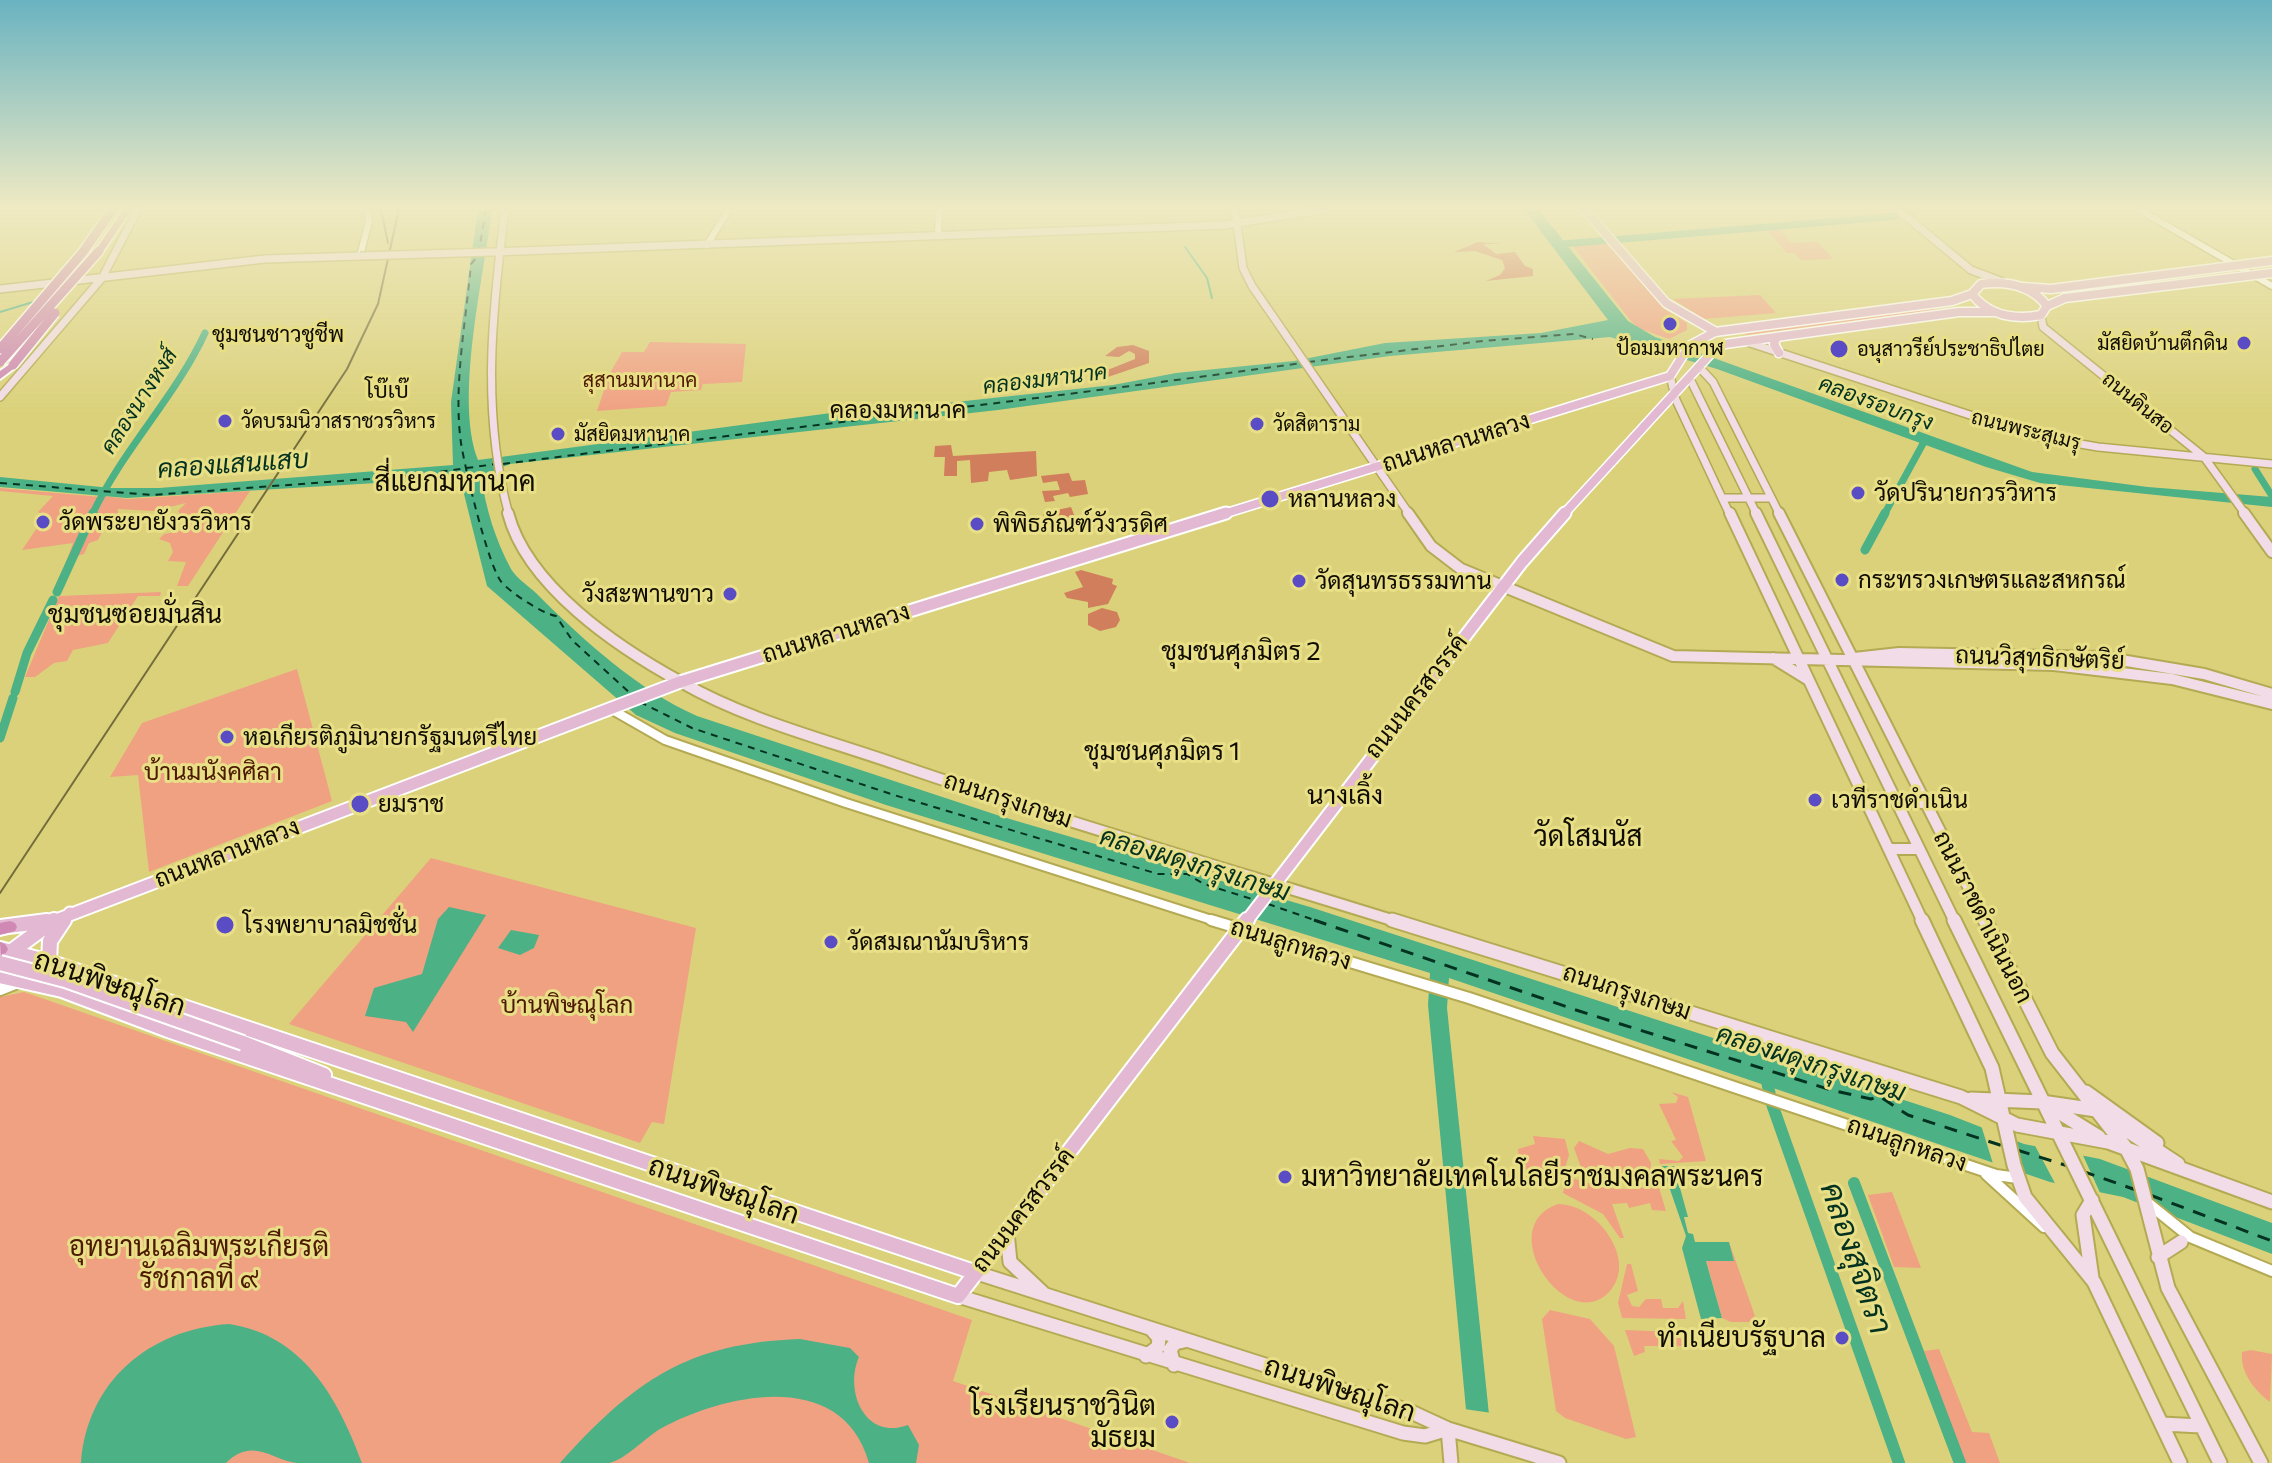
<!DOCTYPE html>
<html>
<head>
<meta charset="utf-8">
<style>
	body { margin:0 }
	canvas { display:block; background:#dbd17a }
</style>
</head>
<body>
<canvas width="2272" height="1463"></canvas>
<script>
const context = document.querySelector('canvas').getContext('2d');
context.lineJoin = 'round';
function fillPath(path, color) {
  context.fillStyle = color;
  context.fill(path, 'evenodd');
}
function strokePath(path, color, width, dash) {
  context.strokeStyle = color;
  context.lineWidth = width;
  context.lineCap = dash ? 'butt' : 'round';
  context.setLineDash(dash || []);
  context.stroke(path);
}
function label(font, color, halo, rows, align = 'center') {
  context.font = font + ' Commissioner,Sarabun,sans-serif';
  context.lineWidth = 6;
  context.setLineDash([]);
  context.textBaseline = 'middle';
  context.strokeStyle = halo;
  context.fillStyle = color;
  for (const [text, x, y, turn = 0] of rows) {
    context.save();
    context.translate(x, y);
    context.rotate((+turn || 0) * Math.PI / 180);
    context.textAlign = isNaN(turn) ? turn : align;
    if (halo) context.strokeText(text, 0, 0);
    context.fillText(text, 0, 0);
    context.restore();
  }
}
fillPath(new Path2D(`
	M1778,227L1791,243L1818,242L1833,259L1801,260L1795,253H1787L1765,228Z
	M1606,241L1664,309L1687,323V330L1669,339L1638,328L1630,320L1571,244Z
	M1760,295L1776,313L1703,319L1673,299Z
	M1932,307L1935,310L1746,335L1743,332Z
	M650,342L746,344L742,382L703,384L701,390L671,392L666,406L597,411L609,375L622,352H644Z
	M0,488L101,497L67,569L63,570L73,543L22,550L45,516L38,512L53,496L0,491Z
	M250,491L188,586H177L186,562L168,561L173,552L170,543L159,539L164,534L180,531L187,519L181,517L178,511L186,503L153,511L118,509V521L106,524L98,540L89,543L84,554L77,556L104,496L128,499Z
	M161,592L160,596H138L108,643L73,650L67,661L54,663L35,677H25L59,596Z
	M297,669L332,801L149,872L138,775L110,777L142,723Z
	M431,858L696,928L664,1124L652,1122L640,1143L289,1024Z
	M24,992L972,1320L953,1381L1190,1463H0V997Z
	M1671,1092L1688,1097L1706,1161L1660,1164L1659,1159L1679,1161L1683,1157L1671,1141L1676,1140L1659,1104L1676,1103L1678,1097Z
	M1533,1136L1565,1139L1569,1155L1565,1168L1544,1179L1503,1182L1502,1171L1520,1172L1518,1149L1535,1144Z
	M1579,1141L1608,1154L1630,1148L1643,1149L1651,1163L1650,1173C1634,1183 1601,1180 1583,1173L1574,1148Z
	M1575,1179C1598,1187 1636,1196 1657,1181L1666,1211L1652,1210L1650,1203L1629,1208L1627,1203L1612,1204L1624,1238H1620L1603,1214L1563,1193L1565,1183Z
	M1892,1192L1921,1268L1894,1267L1868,1195Z
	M1558,1204C1597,1204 1638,1260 1610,1291C1568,1338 1491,1227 1558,1204Z
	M1729,1242L1755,1316L1749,1322H1731L1722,1318L1706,1260L1734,1261Z
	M1627,1264H1631L1638,1291L1627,1295L1632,1306L1639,1307L1646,1299H1661L1663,1308H1678L1683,1301L1686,1319L1622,1318L1618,1303Z
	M1550,1310L1590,1319L1614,1346L1636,1437L1626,1439L1565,1418L1556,1411L1542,1319Z
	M1625,1330L1675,1332L1687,1346H1644L1645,1352L1634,1356Z
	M1939,1349L1972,1432L1989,1433L2000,1463H1965L1924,1351Z
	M2251,1350L2272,1354L2270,1402C2254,1390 2240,1372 2242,1352Z`), '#f0a182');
fillPath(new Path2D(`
	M1478,242L1502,244H1483L1496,254L1515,252L1525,266L1533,269V276L1486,281L1500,275L1505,268L1502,260L1475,251L1454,252Z
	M1133,345L1149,351V363L1102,379L1094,373L1095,367L1110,369L1135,359V354L1129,351L1119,357L1105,356L1117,347Z
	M951,445L953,456L1036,451L1037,476L1010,480L1007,470L989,472L988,481L971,483L970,460L957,461V476H944L945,457H934L935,446Z
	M1069,473L1072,481L1085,480L1088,494L1070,497L1068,493L1053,496L1055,501L1045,502L1042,491L1060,490L1057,481L1043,483L1041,476Z
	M1071,507L1075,517L1068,519L1070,528L1055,533L1045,530L1043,513Z
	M1081,570L1113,579L1112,584L1117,586L1108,604L1088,608V602L1067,598L1064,593L1083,587L1075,572Z
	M1102,608L1117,612L1120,620L1116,627L1100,631L1088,625V614Z`), '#d17e5c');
fillPath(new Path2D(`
	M478,209H492C484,277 454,399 478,460L846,411L863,412L1113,385L1176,373L1294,361L1385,343L1541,333L1608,320L1524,209H1538L1628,321L1655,337L2032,472L2148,487L2272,497V507L2040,483L1986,467L1717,369L1610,337L1390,356L998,410L510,464L481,476C486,509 495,539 511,569C517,579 529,586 537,594C583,640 638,690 697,716L1003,817L1310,907L1950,1115L2024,1144L2100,1159L2272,1223V1254L2123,1197L2050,1182L1449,978L1447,1008L1494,1463H1471L1428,1005L1430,973L886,805L675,733L636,715L487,586L460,478L127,498L0,487V477L111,488H159L453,465L451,402Z
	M449,907L486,915L413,1032L406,1022L365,1016L374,988L422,974L438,919Z
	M511,930L539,935L534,948L520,955L498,948Z
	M1662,1166H1674L1688,1217H1684L1688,1233L1693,1234L1695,1242H1729L1734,1261H1706L1722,1318L1701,1319L1682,1248L1686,1236Z
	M229,1324C303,1335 338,1398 362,1463C341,1463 319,1463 297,1463C273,1461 253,1436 226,1463H81C87,1381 150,1329 229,1324Z
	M800,1339L850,1348L859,1357C844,1391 865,1441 908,1425L919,1445L916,1463H869C842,1367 724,1394 660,1429C645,1438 625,1460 609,1463C594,1463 576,1463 560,1463C634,1381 687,1343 800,1339Z`), '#4db186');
fillPath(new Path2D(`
	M1981,1125L2008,1136L2022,1177L1994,1167Z
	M2033,1142L2081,1151L2101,1195L2057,1187Z
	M1464,1409L1492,1413L1497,1463H1467Z`), '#dbd17a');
strokePath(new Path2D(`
	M1185,247L1207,278L1212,298
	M0,312L33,302`), '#4db186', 2);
strokePath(new Path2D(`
	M1562,244L1912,215
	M2255,469L2272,496
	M92,515C122,450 175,398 205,333
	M1884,515L1925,440`), '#4db186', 7);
strokePath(new Path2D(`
	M1865,550L1885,513
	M57,592L93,513
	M15,692L27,653L53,600
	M0,738L13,698`), '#4db186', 9);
strokePath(new Path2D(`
	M1765,1073L1772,1104L1899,1463
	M1854,1183L1960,1463`), '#4db186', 12);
strokePath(new Path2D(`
	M486,209L478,256L471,264C466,322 453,386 461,443C465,469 487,560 500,580C507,591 543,614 556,616L572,640L632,695
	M1308,362L1483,341L1574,334L1593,339
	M503,464C769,430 1036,400 1302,363
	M0,483L152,495L409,476L496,464
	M640,702L692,728L894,795L1158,874H1187L1204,884L1258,901
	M1268,904L1320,922`), '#043220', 2, [7, 6]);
strokePath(new Path2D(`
	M1314,920L1576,1010L1831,1090L1871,1099L1879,1096L1908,1115L2003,1146
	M2017,1150L2068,1166
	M2082,1171L2136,1190
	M2150,1195L2272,1241`), '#043220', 3, [13, 10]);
const tertiaryFar2 = new Path2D(`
	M2138,209L2272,286
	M938,235L939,209
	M707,245L729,209
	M360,256L369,221L367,209`);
const tertiaryFar1 = new Path2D(`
	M609,708L665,740L846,803L1218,922`);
const tertiary = new Path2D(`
	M1211,920L1469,998L1996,1175L2018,1178
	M0,990L20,982
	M1986,1174L2044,1227
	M2149,1204L2190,1237L2272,1271`);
const secondaryFar2 = new Path2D(`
	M505,209C492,312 481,414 509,515
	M1235,209L1243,268L1252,286L1410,515
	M1897,209L1971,270L2003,282
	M493,252L1225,225L1327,209
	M0,289L265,259L360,256
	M2041,315L2043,327L2204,457L2246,515
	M1744,341L2034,436L2098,447L2272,464
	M1700,368L1713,382L1780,515
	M1670,376L1676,400L1730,515
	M1690,379L1757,515
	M0,397L102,278L138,209
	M1724,498H1771`);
const secondaryFar1 = new Path2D(`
	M508,513C527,586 617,647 681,682C747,720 824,739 896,764C1062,821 1231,870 1398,922
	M1408,513L1431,546L1461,569L1673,656L2054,665L2172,679L2272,704
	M1730,513L1923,922
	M1756,513L1955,922
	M1779,513L1986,922
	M2244,513L2272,552
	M1773,658L1807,679
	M1854,658L1899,653L2103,657L2204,674L2272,694
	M1896,802L1924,803
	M1889,849H1919`);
const secondary = new Path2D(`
	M1392,920L1961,1097L2017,1125L2108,1142L2272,1202
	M1922,920L1992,1068L2014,1165L2025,1197L2094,1282L2180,1463
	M1954,920L2220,1463
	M1985,920L2052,1053L2126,1148L2137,1169L2168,1288L2261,1463
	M2086,1092L2157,1143
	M1971,1099L2042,1102L2096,1110L2178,1164
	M2044,1103L2099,1137
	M2092,1200L2083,1215L2092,1278
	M1007,1232L1010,1262L1043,1293
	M2158,1257L2181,1242
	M974,1272L1409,1411L1448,1429L1559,1463
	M958,1296L1403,1433L1425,1436L1448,1429
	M1146,1356L1158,1347L1159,1338L1152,1330
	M1174,1365L1170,1350L1175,1343L1184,1341
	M2162,1424L2201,1426
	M1448,1429L1451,1463`);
const primaryFar2 = new Path2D(`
	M1584,209L1666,303L1716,332
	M2023,287L2051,289L2272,261
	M1972,294C1989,316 2015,320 2041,315L2047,306
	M1972,294L1981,284C2006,281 2031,285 2047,306
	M2047,306L2065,298L2272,273
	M1777,337L1774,344L1779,353
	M1220,515L1670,376L1689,346L1715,332L1952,301L1972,294
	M1563,515L1715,349L1725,344L1959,312H1995`);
const primaryFar1 = new Path2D(`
	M41,922L47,921
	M51,922L680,682L1226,513
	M63,922L70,913
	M1246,922L1522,562L1565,513`);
const primary = new Path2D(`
	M0,927L47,921
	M0,949L49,962L974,1272
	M49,962L50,941L64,920
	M0,965L12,951L54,920
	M0,976L62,990L168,1030L958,1296L1247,920
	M243,1043L324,1075`);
const motorway = new Path2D(`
	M124,209H132L102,253H96L95,251Z
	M13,362L16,363V367L0,379V371Z
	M10,921L15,923L17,927L15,931L0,935V923Z
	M0,942L5,944L8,949L6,953L1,955Z`);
strokePath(tertiaryFar2, '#b4aa53', 9);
strokePath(tertiaryFar1, '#b4aa53', 12);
strokePath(tertiary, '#b4aa53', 14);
strokePath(secondaryFar2, '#b4aa53', 10);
strokePath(secondaryFar1, '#b4aa53', 14);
strokePath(secondary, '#b4aa53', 17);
strokePath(primaryFar2, '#fff', 11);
strokePath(primaryFar1, '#fff', 15);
strokePath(primary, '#fff', 18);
strokePath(motorway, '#fff', 4);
strokePath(tertiaryFar2, '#fff', 6);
strokePath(tertiaryFar1, '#fff', 8);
strokePath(tertiary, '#fff', 10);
strokePath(secondaryFar2, '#f1dce8', 7);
strokePath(secondaryFar1, '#f1dce8', 10);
strokePath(secondary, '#f1dce8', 13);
strokePath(primaryFar2, '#e2b8d2', 8);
strokePath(primaryFar1, '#e2b8d2', 11);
strokePath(primary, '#e2b8d2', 14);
fillPath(motorway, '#cf89b4');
strokePath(new Path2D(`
	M381,209L388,243
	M0,893L347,369L378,304L399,209`), '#736c3b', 2);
const secondaryBridge = new Path2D(`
	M360,256L491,252`);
const primaryBridge = new Path2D(`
	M0,963L65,980L243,1043`);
const motorwayBridge = new Path2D(`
	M0,349L83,252L113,209
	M0,362L99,251
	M13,365L55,313`);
strokePath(secondaryBridge, '#b4aa53', 10, []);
strokePath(primaryBridge, '#fff', 18, []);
strokePath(motorwayBridge, '#fff', 12, []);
strokePath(secondaryBridge, '#f1dce8', 7);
strokePath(primaryBridge, '#e2b8d2', 14);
strokePath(motorwayBridge, '#cf89b4', 9);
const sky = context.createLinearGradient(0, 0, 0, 414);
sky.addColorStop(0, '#6ab3c1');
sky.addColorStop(0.5, '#efeac3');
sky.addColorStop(1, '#efeac300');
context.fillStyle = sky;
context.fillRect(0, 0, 2272, 414);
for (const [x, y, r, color] of [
	[1670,324,8,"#5a4cc4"],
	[2244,343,8,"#5a4cc4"],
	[1839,349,10,"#5a4cc4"],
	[225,421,8,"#5a4cc4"],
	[1257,424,8,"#5a4cc4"],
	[558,434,8,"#5a4cc4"],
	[1858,493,8,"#5a4cc4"],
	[1270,499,10,"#5a4cc4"],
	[43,522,8,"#5a4cc4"],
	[977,524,8,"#5a4cc4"],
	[1842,580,8,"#5a4cc4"],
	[1299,581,8,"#5a4cc4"],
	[730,594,8,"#5a4cc4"],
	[227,737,8,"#5a4cc4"],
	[1815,800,8,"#5a4cc4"],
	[360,804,10,"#5a4cc4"],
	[225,925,10,"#5a4cc4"],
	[831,942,8,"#5a4cc4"],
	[1285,1177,8,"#5a4cc4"],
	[1842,1338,8,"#5a4cc4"],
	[1172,1422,8,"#5a4cc4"]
]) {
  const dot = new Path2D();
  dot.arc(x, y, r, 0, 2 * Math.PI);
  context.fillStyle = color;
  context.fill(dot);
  strokePath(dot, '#e8df87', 3);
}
label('20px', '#100d00', '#e8df87', [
	["มัสยิดบ้านตึกดิน",2228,343,"right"],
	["ป้อมมหากาฬ",1670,348,"center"],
	["อนุสาวรีย์ประชาธิปไตย",1857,349],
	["วัดบรมนิวาสราชวรวิหาร",241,421],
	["วัดสิตาราม",1273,424],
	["มัสยิดมหานาค",574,434]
], 'left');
label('20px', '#4d1900', '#e8df87', [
	["สุสานมหานาค",640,380]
]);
label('20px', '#100d00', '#e8df87', [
	["ถนนดินสอ",2138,403,39],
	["ถนนพระสุเมรุ",2026,430,14]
]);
label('22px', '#100d00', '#e8df87', [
	["ชุมชนชาวชูชีพ",278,335],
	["โบ๊เบ๊",387,391]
]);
label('italic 22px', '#043220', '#e8df87', [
	["คลองมหานาค",1045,379,-7],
	["คลองนางหงส์",139,401,-57],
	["คลองรอบกรุง",1876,403,20]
]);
label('24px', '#100d00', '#e8df87', [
	["คลองมหานาค",898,410]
]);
label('24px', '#100d00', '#e8df87', [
	["ถนนหลานหลวง",1456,442,-17],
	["ถนนหลานหลวง",836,633,-17],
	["ถนนวิสุทธิกษัตริย์",2040,658,2],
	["ถนนนครสวรรค์",1416,696,-52],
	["ถนนกรุงเกษม",1008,800,18],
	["ถนนหลานหลวง",227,853,-21],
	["ถนนราชดำเนินนอก",1983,917,63],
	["ถนนลูกหลวง",1291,944,17],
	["ถนนกรุงเกษม",1627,992,18],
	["ถนนลูกหลวง",1907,1144,19],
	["ถนนนครสวรรค์",1023,1210,-52]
]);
label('24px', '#100d00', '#e8df87', [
	["วัดปรินายกวรวิหาร",1874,493],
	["หลานหลวง",1288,499],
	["วัดพระยายังวรวิหาร",59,522],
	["พิพิธภัณฑ์วังวรดิศ",993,524],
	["กระทรวงเกษตรและสหกรณ์",1858,580],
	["วัดสุนทรธรรมทาน",1315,581],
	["วังสะพานขาว",714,594,"right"],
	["หอเกียรติภูมินายกรัฐมนตรีไทย",243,737],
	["เวทีราชดำเนิน",1831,800],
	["ยมราช",378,804],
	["โรงพยาบาลมิชชั่น",243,925],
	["วัดสมณานัมบริหาร",847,942]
], 'left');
label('24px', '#4d1900', '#e8df87', [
	["บ้านมนังคศิลา",213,772],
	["บ้านพิษณุโลก",567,1005]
]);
label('italic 26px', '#043220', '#e8df87', [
	["คลองแสนแสบ",233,464,-4],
	["คลองผดุงกรุงเกษม",1195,864,17],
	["คลองผดุงกรุงเกษม",1811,1063,18]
]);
label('26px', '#100d00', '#e8df87', [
	["ชุมชนซอยมั่นสิน",135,614],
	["ชุมชนศุภมิตร 2",1241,651],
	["ชุมชนศุภมิตร 1",1162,751],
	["นางเลิ้ง",1345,795]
]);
label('28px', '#100d00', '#e8df87', [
	["สี่แยกมหานาค",455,482],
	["วัดโสมนัส",1588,837]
]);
label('28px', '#100d00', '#e8df87', [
	["ถนนพิษณุโลก",110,983,18],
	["ถนนพิษณุโลก",724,1190,19],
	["ถนนพิษณุโลก",1340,1389,18]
]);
label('28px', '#100d00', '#e8df87', [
	["มหาวิทยาลัยเทคโนโลยีราชมงคลพระนคร",1301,1177,"left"],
	["ทำเนียบรัฐบาล",1826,1338],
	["โรงเรียนราชวินิต",1156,1406],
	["มัธยม",1156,1438]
], 'right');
label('28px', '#4d1900', '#e8df87', [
	["อุทยานเฉลิมพระเกียรติ",199,1247],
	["รัชกาลที่ ๙",199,1279]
]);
label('italic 32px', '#043220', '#e8df87', [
	["คลองสุจิตรา",1856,1258,71]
]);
</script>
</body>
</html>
